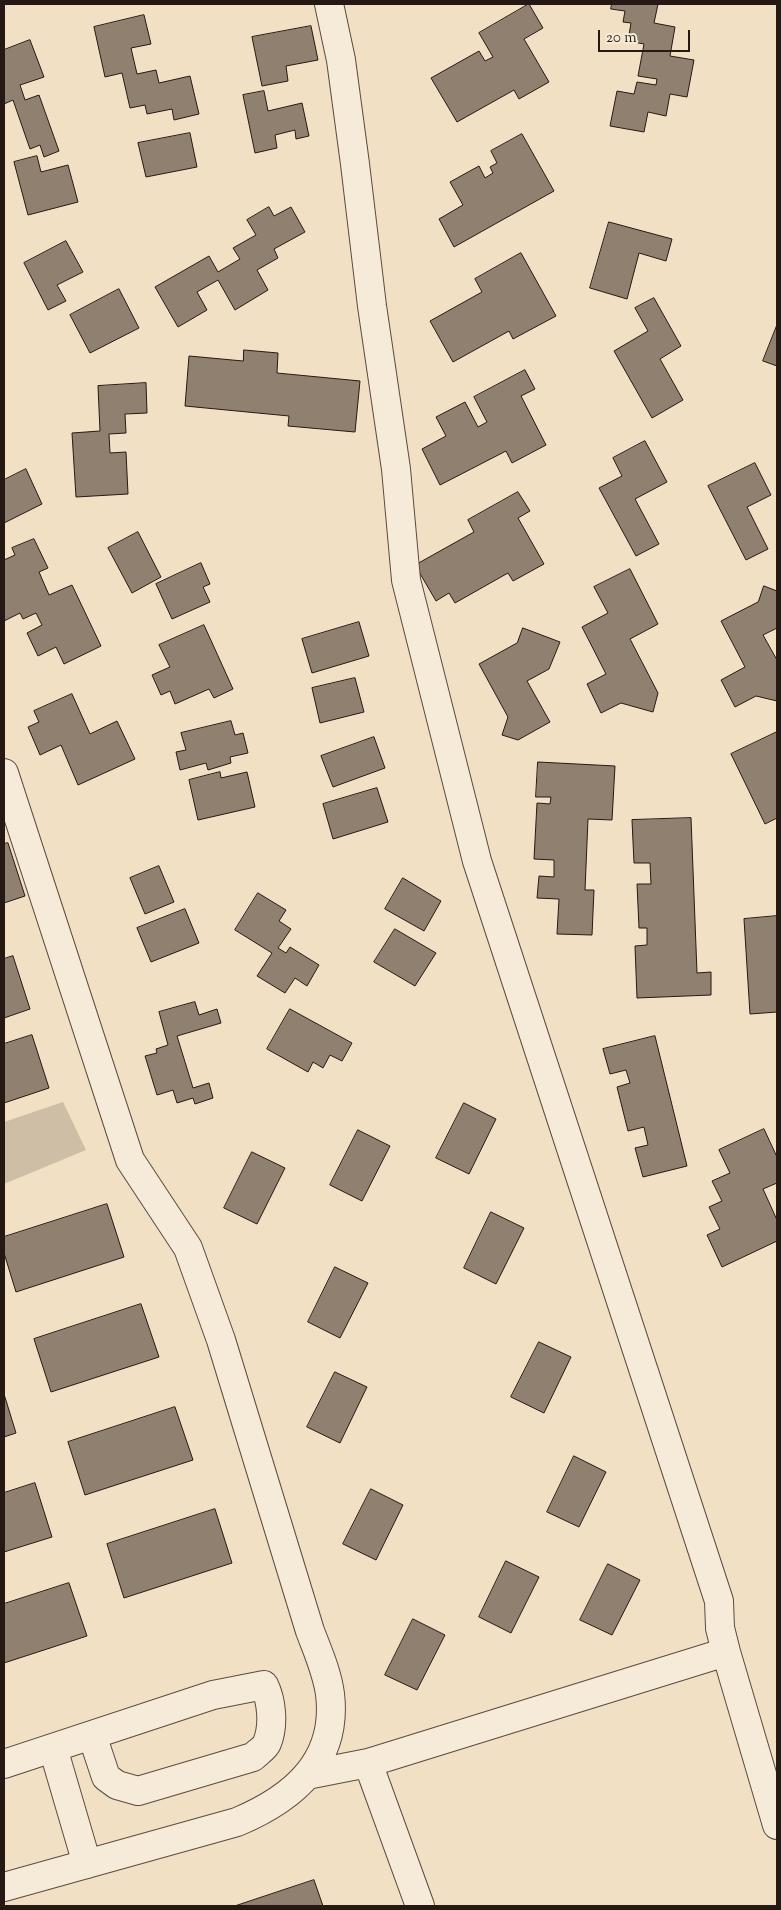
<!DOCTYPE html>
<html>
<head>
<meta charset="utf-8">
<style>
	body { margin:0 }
	#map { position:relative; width:781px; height:1910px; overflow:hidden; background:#f1e0c3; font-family:"Sorts Mill Goudy",serif }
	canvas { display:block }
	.frame { position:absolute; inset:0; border:5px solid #261914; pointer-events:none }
	.scale { position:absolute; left:598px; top:30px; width:92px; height:22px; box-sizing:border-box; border:2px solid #261914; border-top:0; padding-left:6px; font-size:15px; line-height:18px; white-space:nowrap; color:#261914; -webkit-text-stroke:4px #f6ebd8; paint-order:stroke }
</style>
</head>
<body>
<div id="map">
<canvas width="781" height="1910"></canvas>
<div class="frame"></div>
<div class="scale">20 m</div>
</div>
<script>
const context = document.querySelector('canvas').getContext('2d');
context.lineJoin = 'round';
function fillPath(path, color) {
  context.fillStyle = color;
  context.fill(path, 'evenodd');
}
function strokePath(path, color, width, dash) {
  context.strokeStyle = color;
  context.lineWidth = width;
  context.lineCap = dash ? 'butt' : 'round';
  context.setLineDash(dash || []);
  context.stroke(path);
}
fillPath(new Path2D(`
	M63,1102L86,1150L4,1184V1122Z`), '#cebea5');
const building = new Path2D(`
	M529,4L543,28L524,39L549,82L519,99L514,90L457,122L431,78L479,51L485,61L493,57L479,33Z
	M612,4H658L654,23L675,27L670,56L694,60L687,97L670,94L666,116L648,112L644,132L610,126L617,91L634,94L637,82L656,85L657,79L638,76L644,44L628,41L631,23L623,22L625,11L611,9Z
	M144,15L151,44L131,48L137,74L156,70L159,83L190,76L199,114L174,120L172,109L147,114L145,105L130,108L122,73L105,77L94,27Z
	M311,26L318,60L286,66L288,81L262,86L252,37Z
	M30,40L44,77L20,85L25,100L39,95L59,151L44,157L40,145L30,149L13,100L4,104V50Z
	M264,91L268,111L302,103L309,136L296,139L295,130L275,135L277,148L255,153L243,95Z
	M190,133L197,167L146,177L138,143Z
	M522,134L554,191L454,247L439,219L463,205L450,182L479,166L485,178L493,173L490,167L497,163L491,151Z
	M37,156L41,172L68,165L78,202L28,215L14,162Z
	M269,207L274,216L291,207L305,232L274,249L278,258L257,270L268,290L235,310L218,280L197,292L207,310L178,327L155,287L209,256L218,272L240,259L233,248L256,235L247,220Z
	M609,222L672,239L666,261L639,253L627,299L590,288Z
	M66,241L83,272L57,285L66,301L48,310L24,263Z
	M521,253L556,316L513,339L509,331L453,362L430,321L482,292L475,279Z
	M119,289L139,328L90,353L70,315Z
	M654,298L681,346L660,359L683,400L652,418L614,351L648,331L635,308Z
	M777,325V366L763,361Z
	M244,350L278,353L277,373L360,381L355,432L288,426L289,416L185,406L189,356L243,361Z
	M525,370L535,389L521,396L546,445L512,463L506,451L440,485L422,449L446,436L436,417L465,402L478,427L487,422L474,397Z
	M146,383L147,413L125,414L126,433L109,434L110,453L126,452L128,494L76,497L72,433L100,431L98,386Z
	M645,441L667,482L635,499L659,544L636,556L599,488L622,476L613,458Z
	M755,463L771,495L747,507L768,549L746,560L708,486Z
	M26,469L42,504L4,523V480Z
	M518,492L530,511L518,518L544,564L513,581L508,573L455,603L449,593L436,601L415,565L474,532L468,520Z
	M138,532L161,577L132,593L108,548Z
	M34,539L48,568L39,572L49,595L72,585L101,646L64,664L56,647L38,656L27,633L42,625L36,613L23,619L20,613L4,621V560L15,555L12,548Z
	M201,563L210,584L203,587L210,602L172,619L156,584Z
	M630,569L658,624L630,639L658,693L653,712L621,703L601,713L587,684L606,674L582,627L608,613L594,587Z
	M764,586L777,591V628L763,635L777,660V701L756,696L735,707L721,680L745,667L721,621L758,602Z
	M359,622L369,656L312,673L302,639Z
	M204,625L233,689L214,698L209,689L175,704L170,691L161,695L152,675L170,667L159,645Z
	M523,628L560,642L549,669L527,681L550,722L518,740L502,735L508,717L479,664L517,643Z
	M355,678L364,712L320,723L312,688Z
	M72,694L90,734L117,721L135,759L78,785L61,745L40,755L28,727L39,722L34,711Z
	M231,721L235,735L243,733L248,753L230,757L231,763L208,770L206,763L180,770L176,752L186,750L181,733Z
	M777,732V818L765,824L731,754Z
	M374,737L385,768L333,787L321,756Z
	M538,762L615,766L612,820L588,819L585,890H594L592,935L557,934L559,899L537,898L539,876L554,877V860L534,859L537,803L550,804L551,797H536Z
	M220,772L221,778L247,772L255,807L198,820L189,780Z
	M377,788L388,822L333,839L323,804Z
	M691,818L697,973L711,972V995L637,998L635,946L647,945V928H639L637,884H651L650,863H634L632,820Z
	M8,843L25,896L4,903V844Z
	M159,866L174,902L145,914L130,878Z
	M403,878L441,901L424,931L385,909Z
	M258,893L286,910L279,921L291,929L278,948L286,953L290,947L319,965L307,986L295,978L285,993L257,976L272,953L235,930Z
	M185,909L199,943L151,962L137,928Z
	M777,916V1012L750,1014L744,919Z
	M395,929L436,953L415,986L374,962Z
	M13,956L30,1009L4,1018V959Z
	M195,1002L199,1015L217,1009L221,1023L177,1036L193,1088L209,1083L213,1098L195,1104L193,1098L177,1103L173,1090L157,1095L145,1056L157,1053L156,1049L168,1045L159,1012Z
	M290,1009L352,1043L342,1061L330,1055L323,1068L313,1062L308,1072L267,1049Z
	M32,1035L49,1088L4,1103V1044Z
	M655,1036L687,1166L643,1177L635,1148L648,1145L644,1127L628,1131L617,1087L630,1083L626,1070L610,1074L603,1049Z
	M464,1103L496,1119L469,1174L436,1158Z
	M764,1129L777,1157V1183L763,1189L777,1220V1241L722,1267L707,1235L720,1229L709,1207L722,1201L712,1181L730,1173L719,1150Z
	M358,1130L390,1146L362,1201L330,1185Z
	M252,1152L285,1168L257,1224L224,1208Z
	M107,1204L124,1257L16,1292L4,1253V1237Z
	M491,1212L524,1228L496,1284L464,1268Z
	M335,1267L368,1283L340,1338L308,1322Z
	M141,1304L159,1357L51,1392L34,1339Z
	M539,1342L571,1357L544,1413L511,1397Z
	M335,1372L367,1387L340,1443L307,1427Z
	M4,1394L16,1433L4,1437Z
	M175,1407L193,1460L85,1495L68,1442Z
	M574,1456L606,1472L579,1527L547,1512Z
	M35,1483L52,1537L4,1552V1493Z
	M371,1489L403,1505L376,1560L343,1544Z
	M215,1509L232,1563L124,1598L107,1544Z
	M506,1561L539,1577L511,1633L479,1617Z
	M608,1564L640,1580L612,1635L580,1620Z
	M69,1583L87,1636L4,1663V1604Z
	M413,1619L445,1635L417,1690L385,1675Z
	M314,1880L323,1906H235Z`);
fillPath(building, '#90806f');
strokePath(building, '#261914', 1);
const minor = new Path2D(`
	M329,4L341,60L355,164L372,306L396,469L406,580L477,861L719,1601L720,1628L726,1652L777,1825
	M4,773L130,1160L188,1248L221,1340L310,1631C318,1652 327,1672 330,1694C338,1761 294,1798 237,1822L4,1887
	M53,1748L87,1864
	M368,1763L420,1906
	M4,1764L213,1695L264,1685C272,1701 274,1726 267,1743C265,1748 257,1753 253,1757L138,1791L117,1785L106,1777L92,1735
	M307,1775L368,1763L726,1652`);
strokePath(minor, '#594b40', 30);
strokePath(minor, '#f6ebd8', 28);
</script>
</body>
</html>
